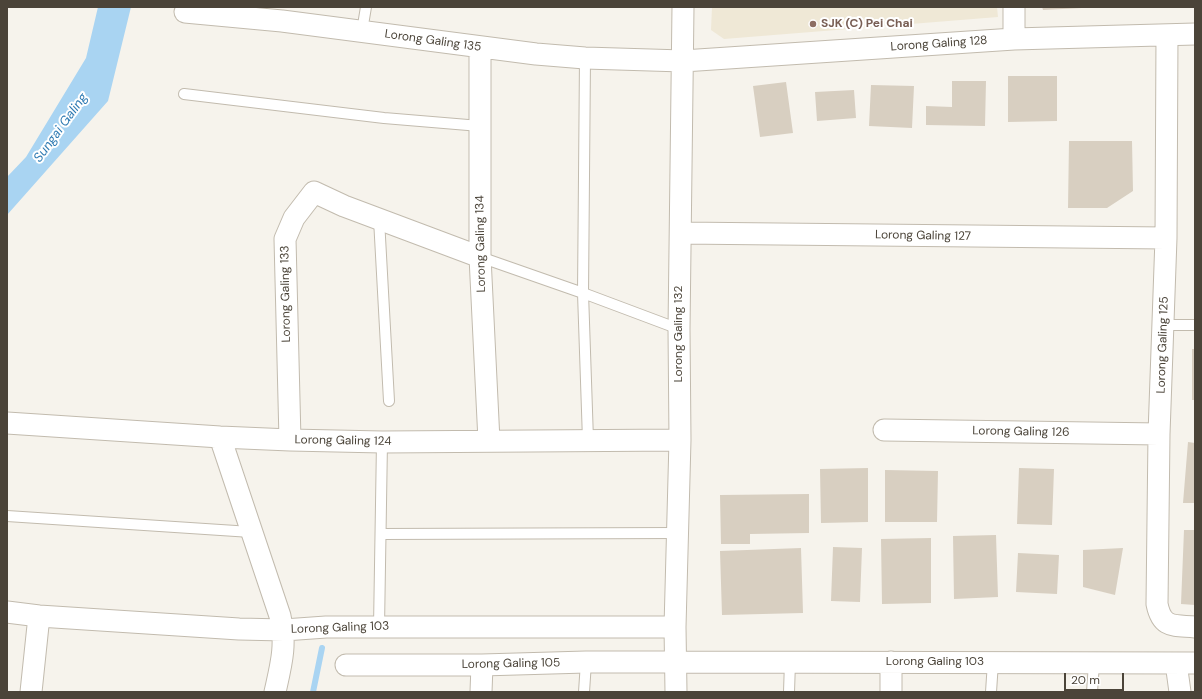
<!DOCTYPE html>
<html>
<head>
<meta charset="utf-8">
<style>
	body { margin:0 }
	#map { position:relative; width:1202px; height:699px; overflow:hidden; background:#f6f3ec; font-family:"DM Sans",sans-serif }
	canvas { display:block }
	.frame { position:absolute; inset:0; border:8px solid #4b4439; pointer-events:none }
	.scale { position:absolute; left:1064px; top:673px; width:60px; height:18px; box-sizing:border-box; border:2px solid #4b4439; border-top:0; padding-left:5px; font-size:12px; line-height:14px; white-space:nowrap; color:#4b4439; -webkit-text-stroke:3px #fff; paint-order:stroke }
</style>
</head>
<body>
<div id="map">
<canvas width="1202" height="699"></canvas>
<div class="frame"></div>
<div class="scale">20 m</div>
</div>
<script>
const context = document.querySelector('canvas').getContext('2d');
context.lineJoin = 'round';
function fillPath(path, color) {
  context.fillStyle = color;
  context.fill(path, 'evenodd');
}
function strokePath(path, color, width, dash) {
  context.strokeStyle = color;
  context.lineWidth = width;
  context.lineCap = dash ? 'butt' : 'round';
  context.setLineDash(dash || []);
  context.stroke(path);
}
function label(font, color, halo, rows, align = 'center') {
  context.font = font + ' "DM Sans",sans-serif';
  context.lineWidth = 4;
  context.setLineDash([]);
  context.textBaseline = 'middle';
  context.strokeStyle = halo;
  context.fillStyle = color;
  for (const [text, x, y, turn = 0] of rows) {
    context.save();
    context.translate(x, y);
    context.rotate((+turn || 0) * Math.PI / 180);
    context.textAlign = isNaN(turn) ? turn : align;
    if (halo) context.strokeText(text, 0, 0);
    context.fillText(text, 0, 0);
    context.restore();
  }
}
fillPath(new Path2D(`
	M712,7H997L998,17L724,39L711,30Z`), '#efe8d6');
fillPath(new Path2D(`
	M98,7H131L108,101L7,215V177L26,157L86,58Z`), '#a9d4f2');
strokePath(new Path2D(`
	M313,692L322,648`), '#a9d4f2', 6);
fillPath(new Path2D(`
	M1042,7H1082V8L1043,10Z
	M1008,76H1057V121L1008,122Z
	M952,81H986L985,126L926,125V106L952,107Z
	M786,82L793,133L760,137L753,86Z
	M871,85L914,86L912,128L869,126Z
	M854,90L856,118L817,121L815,92Z
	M1069,141H1132L1133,191L1107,208H1068Z
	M1192,349H1195V400H1192Z
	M1188,442L1195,443V503H1183Z
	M868,468V522L821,523L820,469Z
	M1019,468L1054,469L1052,525L1017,524Z
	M885,470L938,471L937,522H885Z
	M809,494V533L750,534V544H721L720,495Z
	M1184,530H1195V605L1181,604Z
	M996,535L998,597L954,599L953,536Z
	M931,538V603L882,604L881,539Z
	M833,547L862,548L860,602L831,601Z
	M801,548L803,613L722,615L720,551Z
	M1123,548L1115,595L1083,587V550Z
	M1018,553L1059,555L1057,594L1016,592Z`), '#d8cfc1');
const lane = new Path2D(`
	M362,31L366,7
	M585,58L583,293L588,440
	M184,94L384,118L480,126
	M379,219L389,401
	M480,257L583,293L679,329
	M1164,325H1195
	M7,516L251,532
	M381,534L677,533
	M379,627L382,442
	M584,692L586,662
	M789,692L790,662
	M991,692L993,662
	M1092,692L1094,663`);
const street = new Path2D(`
	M1014,7V39
	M185,12L282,21L536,54L585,58L683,61L1014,39L1195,34
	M1167,35L1166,238L1159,434L1157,604C1162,629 1174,625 1195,627
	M480,48V257L489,441
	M681,233L1166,238
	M7,423L220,437L290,440L382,442L680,440
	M884,430L1159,434
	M220,437L280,616C287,644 281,665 275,692
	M290,440L285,239L294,218L314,192L344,206L480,257
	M7,612L39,616L239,629L284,630L326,627H675
	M1176,663L1180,692
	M346,665H482L586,662H676L1195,663
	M31,692L39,616
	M481,692L482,665
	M676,692L675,627L680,440L679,329L683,7
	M891,692V662`);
strokePath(lane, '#c2bbae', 12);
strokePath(street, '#c2bbae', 23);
strokePath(lane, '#fff', 10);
strokePath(street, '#fff', 21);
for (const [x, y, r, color] of [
	[813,24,4,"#8d6e63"]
]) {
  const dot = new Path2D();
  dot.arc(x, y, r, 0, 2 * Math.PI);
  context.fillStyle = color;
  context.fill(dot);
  strokePath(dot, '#fff', 1.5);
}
label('bold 12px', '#785e54', '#fff', [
	["SJK (C) Pei Chai",821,24]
], 'left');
label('12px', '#4b4439', '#fff', [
	["Lorong Galing 135",433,41,8],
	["Lorong Galing 128",939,44,-4],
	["Lorong Galing 127",923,236,1],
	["Lorong Galing 134",481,244,-91],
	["Lorong Galing 133",286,294,-91],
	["Lorong Galing 132",679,334,-90],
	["Lorong Galing 125",1163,345,-88],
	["Lorong Galing 126",1021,432,1],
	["Lorong Galing 124",343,441,1],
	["Lorong Galing 103",340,628,-2],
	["Lorong Galing 103",935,662],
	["Lorong Galing 105",511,664,-1]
]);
label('italic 13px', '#2e7ab2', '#fff', [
	["Sungai Galing",61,128,-54]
]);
</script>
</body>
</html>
